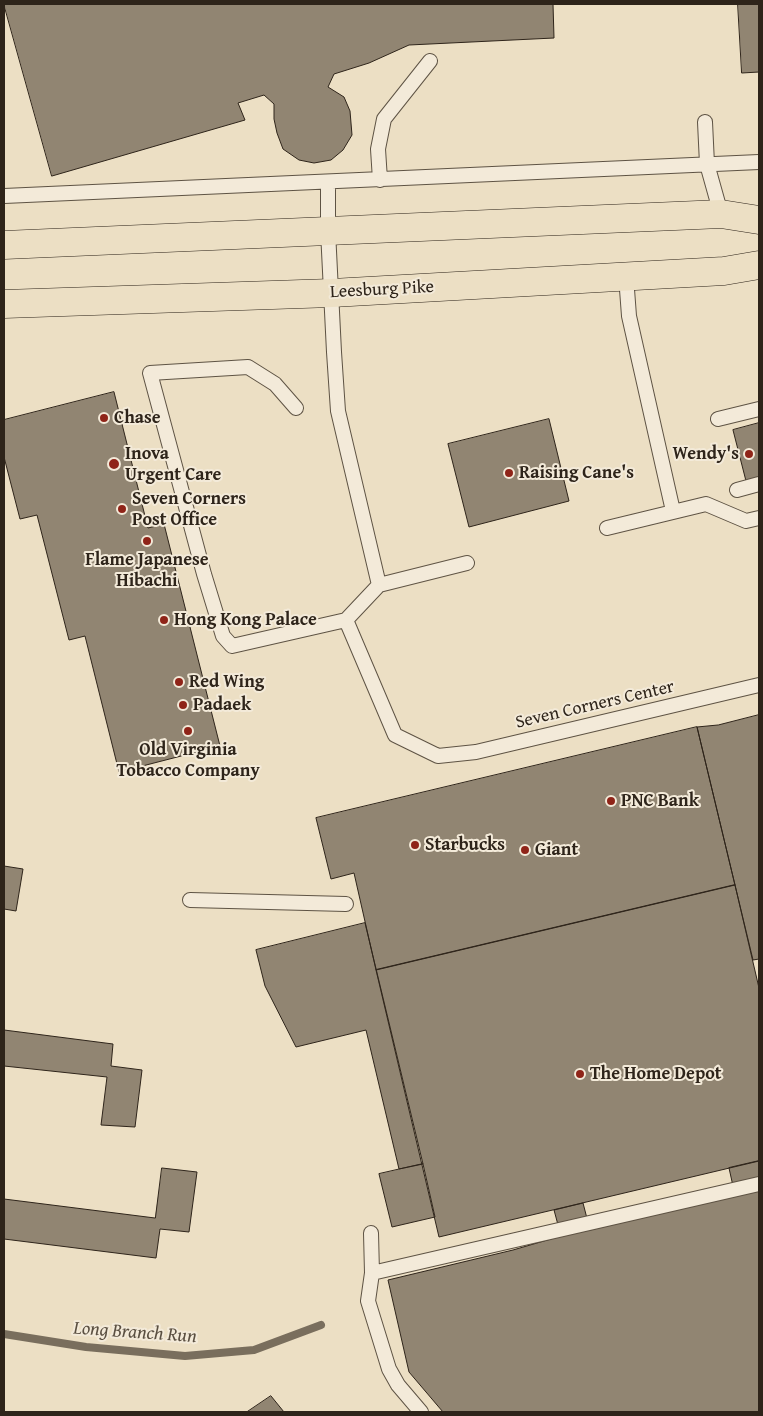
<!DOCTYPE html>
<html>
<head>
<meta charset="utf-8">
<style>
	body { margin:0 }
	#map { position:relative; width:763px; height:1416px; overflow:hidden; background:#ecdfc4; font-family:"Gentium Book Plus",serif }
	canvas { display:block }
	.frame { position:absolute; inset:0; border:5px solid #2e241a; pointer-events:none }
</style>
</head>
<body>
<div id="map">
<canvas width="763" height="1416"></canvas>
<div class="frame"></div>
</div>
<script>
const context = document.querySelector('canvas').getContext('2d');
context.lineJoin = 'round';
function strokePath(path, color, width, dash) {
  context.strokeStyle = color;
  context.lineWidth = width;
  context.lineCap = dash ? 'butt' : 'round';
  context.setLineDash(dash || []);
  context.stroke(path);
}
function fillPath(path, color) {
  context.fillStyle = color;
  context.fill(path, 'evenodd');
}
function label(font, color, halo, rows, align = 'center') {
  context.font = font + ' "Gentium Book Plus",serif';
  context.lineWidth = 4;
  context.setLineDash([]);
  context.textBaseline = 'middle';
  context.strokeStyle = halo;
  context.fillStyle = color;
  for (const [text, x, y, turn = 0] of rows) {
    context.save();
    context.translate(x, y);
    context.rotate((+turn || 0) * Math.PI / 180);
    context.textAlign = isNaN(turn) ? turn : align;
    if (halo) context.strokeText(text, 0, 0);
    context.fillText(text, 0, 0);
    context.restore();
  }
}
strokePath(new Path2D(`
	M4,1334L86,1347L185,1356L254,1350L321,1325`), '#796e5d', 8);
const building = new Path2D(`
	M4,4H553L554,38L409,45L369,63L334,74L328,87L344,97L350,111L352,135L343,150L331,160L314,163L299,160L283,149L277,133L274,119V104L264,95L238,103L245,120L52,176Z
	M738,4H759V72L742,73Z
	M114,392L148,528L164,524L220,746L119,772L85,636L69,640L37,515L20,519L4,457V420Z
	M549,419L569,501L469,527L448,444Z
	M759,423V477L746,481L733,430Z
	M759,715V959L753,960L697,727L718,725Z
	M697,727L735,885L376,970L354,873L331,879L316,818Z
	M4,866L23,869L16,911L4,909Z
	M735,885L759,988V1161L439,1237L376,970Z
	M365,923L423,1164L399,1169L366,1030L296,1047L265,986L256,950Z
	M4,1030L113,1044L111,1066L142,1070L135,1127L101,1125L107,1077L4,1066Z
	M759,1161V1412H443L409,1372L388,1280L513,1250L561,1236L554,1210L583,1203L590,1230L735,1195L729,1168Z
	M423,1164L435,1217L392,1227L379,1174Z
	M162,1168L197,1172L189,1232L160,1229L156,1258L4,1239V1199L155,1218Z
	M271,1396L284,1412H247Z`);
fillPath(building, '#918572');
strokePath(building, '#2e241a', 1);
const service = new Path2D(`
	M705,122L707,164L721,214
	M380,180L378,149L384,119L430,61
	M328,182V231L334,352L338,411L379,585L467,563
	M4,196L759,162
	M626,276L629,316L673,511
	M296,408L275,384L248,367L150,373L204,574L223,636L232,646L346,620L379,585
	M718,419L759,409
	M737,490L759,484
	M607,528L706,504L746,521L759,518
	M346,620L395,735L438,756L476,752L759,685
	M190,900L346,904
	M371,1233L372,1273L368,1301L389,1369L398,1385L421,1412
	M372,1273L759,1184`);
const primary = new Path2D(`
	M4,245L721,214L759,220
	M4,304L332,293L724,271L759,265`);
strokePath(service, '#5e5344', 16);
strokePath(primary, '#2e241a', 29);
strokePath(service, '#f3ead9', 14);
strokePath(primary, '#ecdfc4', 28);
for (const [x, y, r, color] of [
	[104,418,5,"#8f2418"],
	[749,454,5,"#8f2418"],
	[114,464,6,"#8f2418"],
	[509,473,5,"#8f2418"],
	[122,509,5,"#8f2418"],
	[147,541,5,"#8f2418"],
	[164,620,5,"#8f2418"],
	[179,682,5,"#8f2418"],
	[183,705,5,"#8f2418"],
	[188,731,5,"#8f2418"],
	[611,801,5,"#8f2418"],
	[415,845,5,"#8f2418"],
	[525,850,5,"#8f2418"],
	[580,1074,5,"#8f2418"]
]) {
  const dot = new Path2D();
  dot.arc(x, y, r, 0, 2 * Math.PI);
  context.fillStyle = color;
  context.fill(dot);
  strokePath(dot, '#f3ead9', 2);
}
label('18px', '#2e241a', '#f3ead9', [
	["Leesburg Pike",382,290,-3],
	["Seven Corners Center",595,705,-13]
]);
label('bold 18px', '#2e241a', '#f3ead9', [
	["Chase",114,418],
	["Inova",125,454],
	["Urgent Care",125,475],
	["Wendy's",739,454,"right"],
	["Raising Cane's",519,473],
	["Seven Corners",132,499],
	["Post Office",132,520],
	["Flame Japanese",147,560,"center"],
	["Hibachi",147,581,"center"],
	["Hong Kong Palace",174,620],
	["Red Wing",189,682],
	["Padaek",193,705],
	["Old Virginia",188,750,"center"],
	["Tobacco Company",188,771,"center"],
	["PNC Bank",621,801],
	["Starbucks",425,845],
	["Giant",535,850],
	["The Home Depot",590,1074]
], 'left');
label('italic 19px', '#5a4f41', '#f3ead9', [
	["Long Branch Run",135,1333,4]
]);
</script>
</body>
</html>
